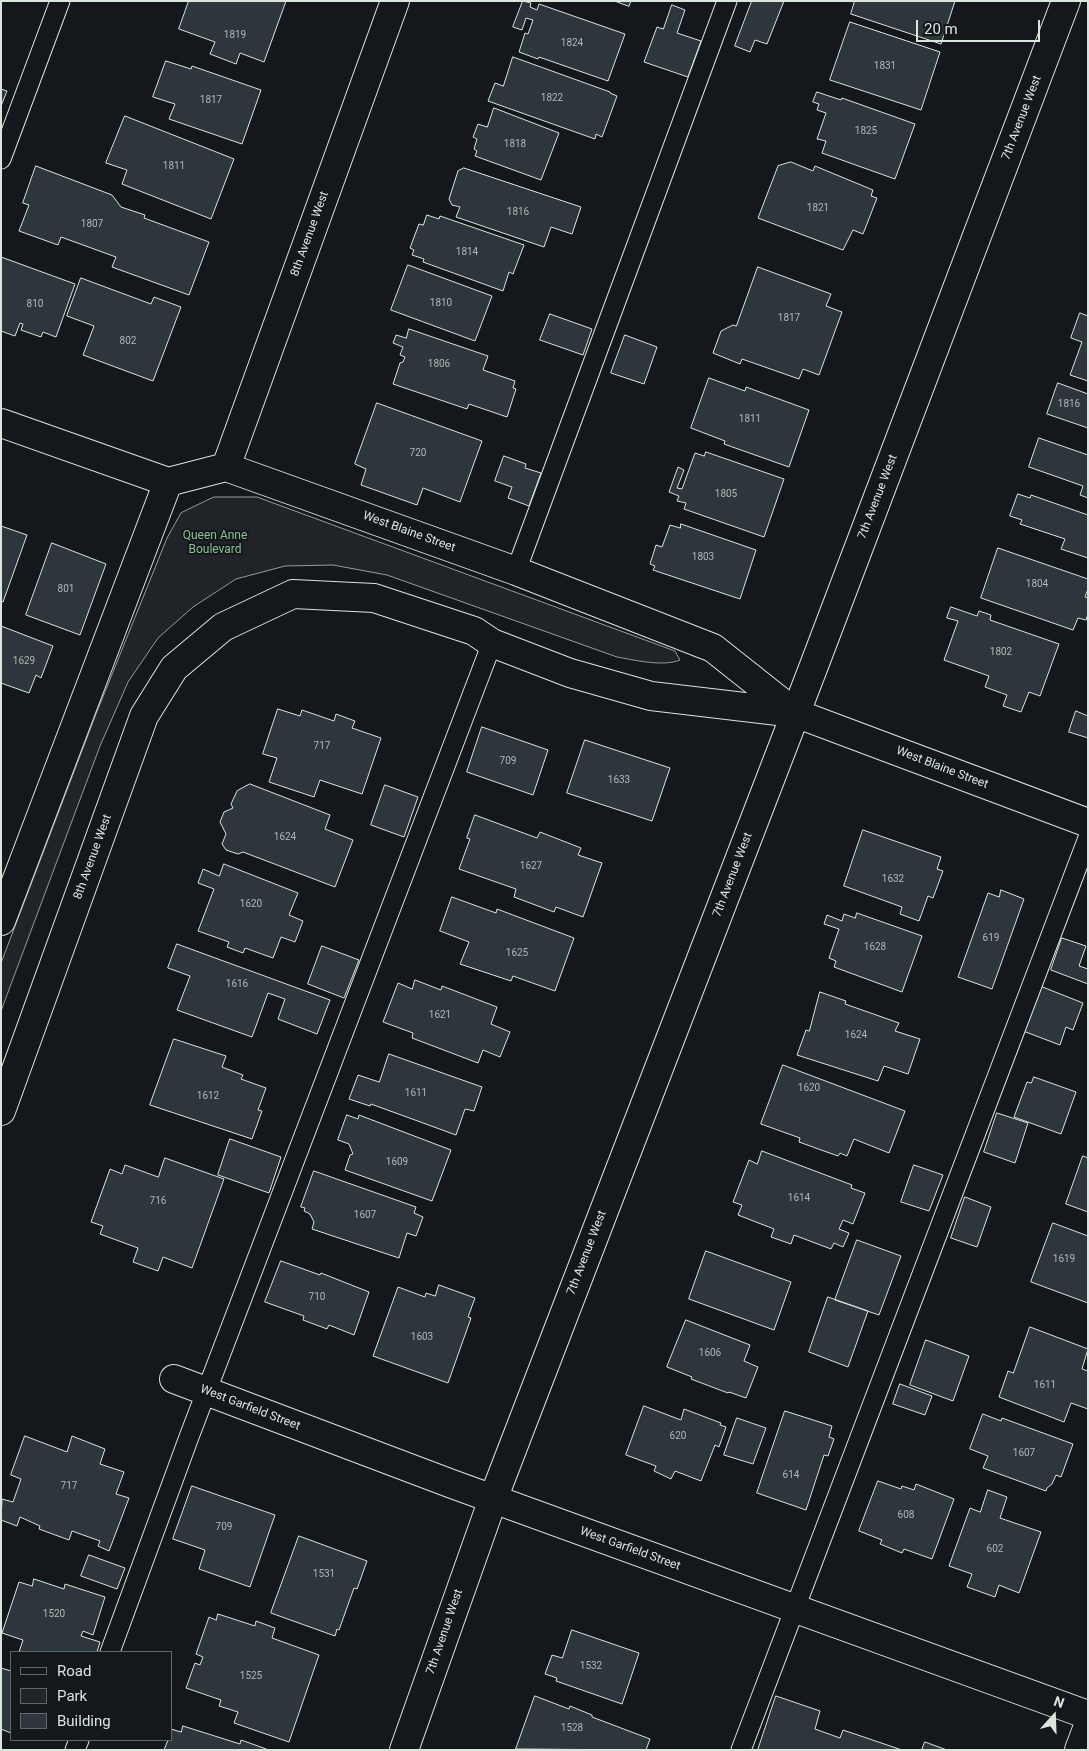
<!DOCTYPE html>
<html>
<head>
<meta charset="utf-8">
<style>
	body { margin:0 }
	#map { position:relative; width:1089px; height:1751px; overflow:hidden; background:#14181c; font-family:Roboto,sans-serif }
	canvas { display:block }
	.frame { position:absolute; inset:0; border:2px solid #d8e6dc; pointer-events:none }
	.legend { position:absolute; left:10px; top:1651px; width:162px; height:90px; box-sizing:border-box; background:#14181c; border:1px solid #626a69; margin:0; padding:6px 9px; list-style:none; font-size:15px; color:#d8e6dc }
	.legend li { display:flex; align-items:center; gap:10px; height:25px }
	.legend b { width:25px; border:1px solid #626a69 }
	.north { position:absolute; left:1029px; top:1691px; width:50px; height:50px; -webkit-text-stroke:4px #14181c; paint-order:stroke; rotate:20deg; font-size:14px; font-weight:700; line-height:20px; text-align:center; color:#d8e6dc }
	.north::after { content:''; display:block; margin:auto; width:18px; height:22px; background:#d8e6dc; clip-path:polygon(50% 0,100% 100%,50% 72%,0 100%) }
	.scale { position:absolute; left:916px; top:20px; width:124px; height:22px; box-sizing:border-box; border:2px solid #d8e6dc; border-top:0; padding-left:6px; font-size:15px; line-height:18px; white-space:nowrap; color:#d8e6dc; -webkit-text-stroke:4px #14181c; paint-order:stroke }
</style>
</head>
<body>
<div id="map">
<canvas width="1089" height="1751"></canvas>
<div class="frame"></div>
<ul class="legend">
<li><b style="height:6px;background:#14181c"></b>Road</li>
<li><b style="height:14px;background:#202428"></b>Park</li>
<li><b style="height:14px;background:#2c363c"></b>Building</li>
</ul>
<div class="north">N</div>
<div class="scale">20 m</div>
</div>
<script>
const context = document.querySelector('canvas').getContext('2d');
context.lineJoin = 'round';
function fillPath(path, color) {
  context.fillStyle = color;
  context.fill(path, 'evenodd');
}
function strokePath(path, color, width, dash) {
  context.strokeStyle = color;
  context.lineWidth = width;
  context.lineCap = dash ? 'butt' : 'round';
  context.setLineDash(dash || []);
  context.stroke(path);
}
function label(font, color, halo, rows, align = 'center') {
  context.font = font + ' Roboto,sans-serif';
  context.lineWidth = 4;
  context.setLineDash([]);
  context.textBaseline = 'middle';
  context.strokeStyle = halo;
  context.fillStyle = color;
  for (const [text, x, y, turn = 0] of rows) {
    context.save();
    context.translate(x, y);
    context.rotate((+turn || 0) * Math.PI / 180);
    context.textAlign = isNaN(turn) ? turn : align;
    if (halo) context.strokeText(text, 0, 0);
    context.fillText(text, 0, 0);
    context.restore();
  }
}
const green = new Path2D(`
	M214,497H257L675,651L680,660C663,667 634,660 617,657L387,575L333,565L285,566L236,579L193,607L158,638L128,682L100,746L1,1011V963L96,714L167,538L181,513Z`);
fillPath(green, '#202428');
strokePath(green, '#939e99', 1);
const building = new Path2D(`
	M189,1H286L264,62L240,53L236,64L210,54L215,42L179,29Z
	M523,1L531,3L530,7L537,10L539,4L625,34L608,81L539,57L538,59L519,52L525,33L528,34L533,20L526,18L522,30L513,27Z
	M615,1H631L629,6Z
	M752,1H784L767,44L755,40L750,52L735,46Z
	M855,1H955L941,44L851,14Z
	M672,5L685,10L677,33L701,41L688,77L644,62L657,27L663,29Z
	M850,22L940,52L921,110L830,80Z
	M513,57L610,92V93L617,96L602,137L596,134L595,139L488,101L495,83L503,86Z
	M166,61L191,69L192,66L261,90L242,144L169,119L175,104L153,97Z
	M1,89L7,91L1,106Z
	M817,92L841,100L842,98L915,124L895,179L822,153L826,141L817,139L826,113L817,110L819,104L813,102Z
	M494,108L559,133L541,180L475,156L477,151L474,149L477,139L473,137L478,124L487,127Z
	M125,116L234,159L211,219L122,184L127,170L106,163Z
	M791,162L813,171L815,166L873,190L871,196L877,198L863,234L853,230L843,250L758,218L778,166Z
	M36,166L112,195L121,207L145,215L144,218L209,242L189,295L112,267L116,257L61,237L58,245L19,231L29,205L23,203Z
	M464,168L581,207L572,234L551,227L544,247L456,217L460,207L452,205L449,199L458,171Z
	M427,215L439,219L440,216L524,245L513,274L509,272L503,291L423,262L424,259L412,255L414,250L410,248L419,224L423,225Z
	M1,257L75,284L56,337L43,332L41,337L21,330L23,324L20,323L15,336L1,331Z
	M408,265L492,296L475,341L391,310Z
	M758,267L831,294L826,306L842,312L819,375L803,369L799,379L742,359L740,364L713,353L721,331L733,325L736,326Z
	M81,278L151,304L154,297L181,307L153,381L83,355L94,326L67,316Z
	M1080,313L1088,316V381L1070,375L1082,342L1071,338Z
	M550,314L592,329L583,355L540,340Z
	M409,329L488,356L483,370L515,381L513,388L516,389L507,417L469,404L467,409L393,384L400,363L403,362L405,357L400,355L403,347L393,343L396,335L406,338Z
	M625,335L657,347L644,384L611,373Z
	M709,378L745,391L746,387L809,410L789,467L724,444L725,441L691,428Z
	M1058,383L1088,394V428L1047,414Z
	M377,403L482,441L460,502L423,488L417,505L361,485L366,469L355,464Z
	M1039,438L1088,455V498L1080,495L1083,486L1029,467Z
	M706,452L784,479L764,537L684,509L686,503L677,501L679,496L669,492L678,467L684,470L677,488L682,489L695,453L704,456Z
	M504,456L526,464L525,468L541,473L529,506L508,498L512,487L495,481Z
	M1018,494L1030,498L1031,495L1088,515V558L1061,549L1065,539L1020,524L1022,520L1010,516Z
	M681,524L756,550L740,599L653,570L655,566L650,564L656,545L662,547L670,525L680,528Z
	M1,526L27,535L3,602L1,601Z
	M52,543L106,564L80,635L26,615Z
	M998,548L1088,579V589L1085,597L1088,598V614L1086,620L1078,618L1073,630L981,598Z
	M951,607L977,616L979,611L991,615L990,620L1059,644L1040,696L1029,692L1021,712L1003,706L1007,695L985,687L989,676L944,660L958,621L947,618Z
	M1,626L53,646L41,678L36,675L29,693L1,683Z
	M278,709L300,716L302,710L334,721L336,714L355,721L352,728L381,738L362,794L320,780L314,797L269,782L277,758L263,754Z
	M1076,711L1088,716V738L1069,732Z
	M482,727L548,750L533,795L467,772Z
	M585,740L670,768L652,821L567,793Z
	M250,784L330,815L325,829L353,840L335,887L243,852L238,854L226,850L222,844L226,834L220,822L224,812L233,808L231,804L237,791Z
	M385,785L418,797L404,837L371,825Z
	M475,815L537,838L540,832L581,848L578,855L602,863L583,917L556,907L554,912L514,897L516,889L459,869L470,839L467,838Z
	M863,830L941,857L937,869L943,871L933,898L928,896L919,921L900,914L902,907L844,886Z
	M224,864L298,893L289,915L303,921L295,942L281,937L273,958L245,948L243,953L227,947L229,942L198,931L214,889L198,883L203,869L219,876Z
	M1001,890L1024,899L992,989L958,977L988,893L999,897Z
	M452,897L496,913L497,909L574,938L555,991L513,976L511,981L460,964L469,942L440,931Z
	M857,913L922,936L902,992L834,967L836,961L829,958L839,929L824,924L827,915L842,921L844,914L855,918Z
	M1062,938L1086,946L1079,966L1088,969V984L1051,970Z
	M177,944L330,1000L317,1034L278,1019L285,999L268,993L252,1037L177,1010L190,976L168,968Z
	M322,946L359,960L344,998L308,984Z
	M415,980L441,990L442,986L497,1007L491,1024L510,1032L500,1057L483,1050L478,1063L412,1038L413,1033L383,1022L398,983L412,989Z
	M1040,986L1083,1003L1073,1030L1066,1027L1060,1045L1023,1031Z
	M820,992L846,1001L845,1004L899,1023L895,1031L920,1039L908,1074L884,1066L878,1081L797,1055L806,1030L809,1031Z
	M174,1039L226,1056L222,1067L243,1075L241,1079L266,1088L258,1110L262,1111L252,1139L150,1105Z
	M389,1054L482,1087L474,1111L465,1109L456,1135L371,1104L370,1106L349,1099L358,1075L379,1082Z
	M783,1065L905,1111L889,1153L854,1139L847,1156L840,1153L838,1156L799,1142L800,1138L761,1124Z
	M1034,1077L1076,1092L1061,1134L1014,1117L1027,1082L1031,1083Z
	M997,1113L1028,1123L1015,1163L984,1152Z
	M347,1115L358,1119L359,1115L451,1150L432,1201L345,1170L350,1155L353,1154L349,1144L338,1140Z
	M230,1139L281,1157L269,1193L218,1175Z
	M762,1151L852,1185L851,1188L865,1193L853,1224L843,1220L839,1229L849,1233L843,1247L834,1243L831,1249L794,1235L791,1244L771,1237L774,1229L738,1215L742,1205L733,1202L749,1160L757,1164Z
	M1083,1156L1088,1158V1212L1066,1204Z
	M165,1158L224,1179L192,1268L163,1257L158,1271L133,1262L138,1248L100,1234L103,1226L91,1222L110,1169L122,1174L125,1165L158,1177Z
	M914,1165L943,1175L929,1211L901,1202Z
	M314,1171L416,1207L414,1213L423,1217L416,1236L407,1233L399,1258L312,1229L314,1222L310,1214L304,1211L305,1208L301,1207Z
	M965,1197L991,1207L977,1247L951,1238Z
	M1053,1223L1088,1236V1303L1031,1282Z
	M857,1240L901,1256L879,1315L835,1300Z
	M706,1251L791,1282L774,1330L689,1299Z
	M281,1261L320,1275L321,1273L369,1292L354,1335L329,1325L327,1329L303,1320L304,1316L265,1302Z
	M439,1285L475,1298L468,1317L471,1318L448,1383L373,1356L398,1287L425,1297L426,1293L435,1296Z
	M828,1297L868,1311L848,1367L809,1352Z
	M686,1320L750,1345L744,1361L758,1367L746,1398L729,1392L728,1393L691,1379L692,1377L667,1367Z
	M1030,1327L1088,1349L1082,1369L1088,1371V1409L1071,1403L1064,1422L999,1397L1008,1371L1013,1373Z
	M926,1340L969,1356L953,1401L910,1385Z
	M900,1384L932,1396L925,1415L893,1404Z
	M644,1406L681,1420L684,1409L721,1423L720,1425L726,1427L719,1447L715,1445L701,1481L675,1471L671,1479L654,1471L656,1466L626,1455Z
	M785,1411L832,1426L829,1437L834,1439L828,1456L824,1455L806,1510L757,1493Z
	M983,1414L1001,1421L1002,1418L1073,1444L1061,1477L1056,1475L1052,1484L1047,1488L1046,1491L983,1468L988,1456L970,1449Z
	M737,1418L766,1428L753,1464L724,1455Z
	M25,1436L67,1452L72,1436L105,1449L100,1464L124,1472L116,1494L129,1498L109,1551L98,1546L100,1541L72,1531L69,1540L39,1529L40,1526L20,1517L17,1526L1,1520L2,1499L13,1502L21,1479L11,1475Z
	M878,1481L901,1489L902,1486L914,1490L916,1484L954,1499L932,1559L904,1549L902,1553L880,1544L882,1540L859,1531Z
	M192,1486L275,1515L250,1587L199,1569L205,1550L173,1539Z
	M988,1490L1007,1497L1000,1518L1041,1532L1019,1593L999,1585L995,1597L967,1587L972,1574L949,1566L970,1508L980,1512Z
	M299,1536L367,1561L357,1589L354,1588L339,1630L337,1629L335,1636L271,1613Z
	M89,1555L125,1568L117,1589L81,1576Z
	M34,1579L64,1589L65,1584L105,1597L93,1635L83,1631L81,1636L100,1642L97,1652H19L23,1640L2,1633L19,1582L32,1586Z
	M218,1614L255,1626L256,1621L275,1628L272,1638L319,1655L289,1742L234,1723L238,1712L219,1706L221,1700L186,1688L195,1663L200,1665L203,1657L196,1654L209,1617L216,1620Z
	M572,1630L639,1653L622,1704L556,1681L557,1678L545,1674L552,1655L562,1658Z
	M1,1668L11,1671V1733L1,1729Z
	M535,1696L569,1709L570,1706L592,1715V1717L650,1739L646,1750L516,1749Z
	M776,1696L820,1711L815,1729L840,1738L843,1730L902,1750H758Z
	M183,1726L240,1744L241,1740L269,1750H164L168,1740H171V1729L181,1732Z
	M925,1742L947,1750H922Z`);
fillPath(building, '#2c363c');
strokePath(building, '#d8e6dc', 1);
const service = new Path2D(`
	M1,159L60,1
	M516,571L727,1
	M110,1652L189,1437L492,643
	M75,1750L79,1740
	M741,1750L1088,838`);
const minor = new Path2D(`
	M1,423L168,482L226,467L516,571L713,648L795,713
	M226,467L395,1
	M1,921L168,482
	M1,1111L144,716L174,668L223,627L293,594L374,598L474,631L492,643L570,673L651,696L795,713L1088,823
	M174,1379L452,1484L1088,1715
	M404,1750L493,1499L815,663L1066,1`);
const tertiary = new Path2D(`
	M1079,1750L1088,1726`);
strokePath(service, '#d8e6dc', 21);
strokePath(minor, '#d8e6dc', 30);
strokePath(tertiary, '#d8e6dc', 30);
strokePath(service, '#14181c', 19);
strokePath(minor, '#14181c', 28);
strokePath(tertiary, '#14181c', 28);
label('10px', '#adbab4', null, [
	["1819",235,35],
	["1824",572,43],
	["1831",885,66],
	["1822",552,98],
	["1817",211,100],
	["1825",866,131],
	["1818",515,144],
	["1811",174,166],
	["1821",818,208],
	["1816",518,212],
	["1807",92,224],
	["1814",467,252],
	["1810",441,303],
	["810",35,304],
	["1817",789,318],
	["802",128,341],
	["1806",439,364],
	["1816",1069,404],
	["1811",750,419],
	["720",418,453],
	["1805",726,494],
	["1803",703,557],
	["1804",1037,584],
	["801",66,589],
	["1802",1001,652],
	["1629",24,661],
	["717",322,746],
	["709",508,761],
	["1633",619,780],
	["1624",285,837],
	["1627",531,866],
	["1632",893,879],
	["1620",251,904],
	["619",991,938],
	["1628",875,947],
	["1625",517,953],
	["1616",237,984],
	["1621",440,1015],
	["1624",856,1035],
	["1620",809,1088],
	["1611",416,1093],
	["1612",208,1096],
	["1609",397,1162],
	["1614",799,1198],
	["716",158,1201],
	["1607",365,1215],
	["1619",1064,1259],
	["710",317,1297],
	["1603",422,1337],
	["1606",710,1353],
	["1611",1045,1385],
	["620",678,1436],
	["1607",1024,1453],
	["614",791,1475],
	["717",69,1486],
	["608",906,1515],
	["709",224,1527],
	["602",995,1549],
	["1531",324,1574],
	["1520",54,1614],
	["1532",591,1666],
	["1525",251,1676],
	["1528",572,1728]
]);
label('12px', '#d8e6dc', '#14181c', [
	["7th Avenue West",1022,118,-69],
	["8th Avenue West",310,234,-70],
	["7th Avenue West",878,497,-69],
	["West Blaine Street",409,532,20],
	["West Blaine Street",942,768,21],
	["8th Avenue West",93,857,-70],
	["7th Avenue West",733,875,-69],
	["7th Avenue West",587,1253,-69],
	["West Garfield Street",250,1408,21],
	["West Garfield Street",630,1549,20],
	["7th Avenue West",445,1632,-71]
]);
label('12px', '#8ac095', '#14181c', [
	["Queen Anne",215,536],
	["Boulevard",215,550]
]);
</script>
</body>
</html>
